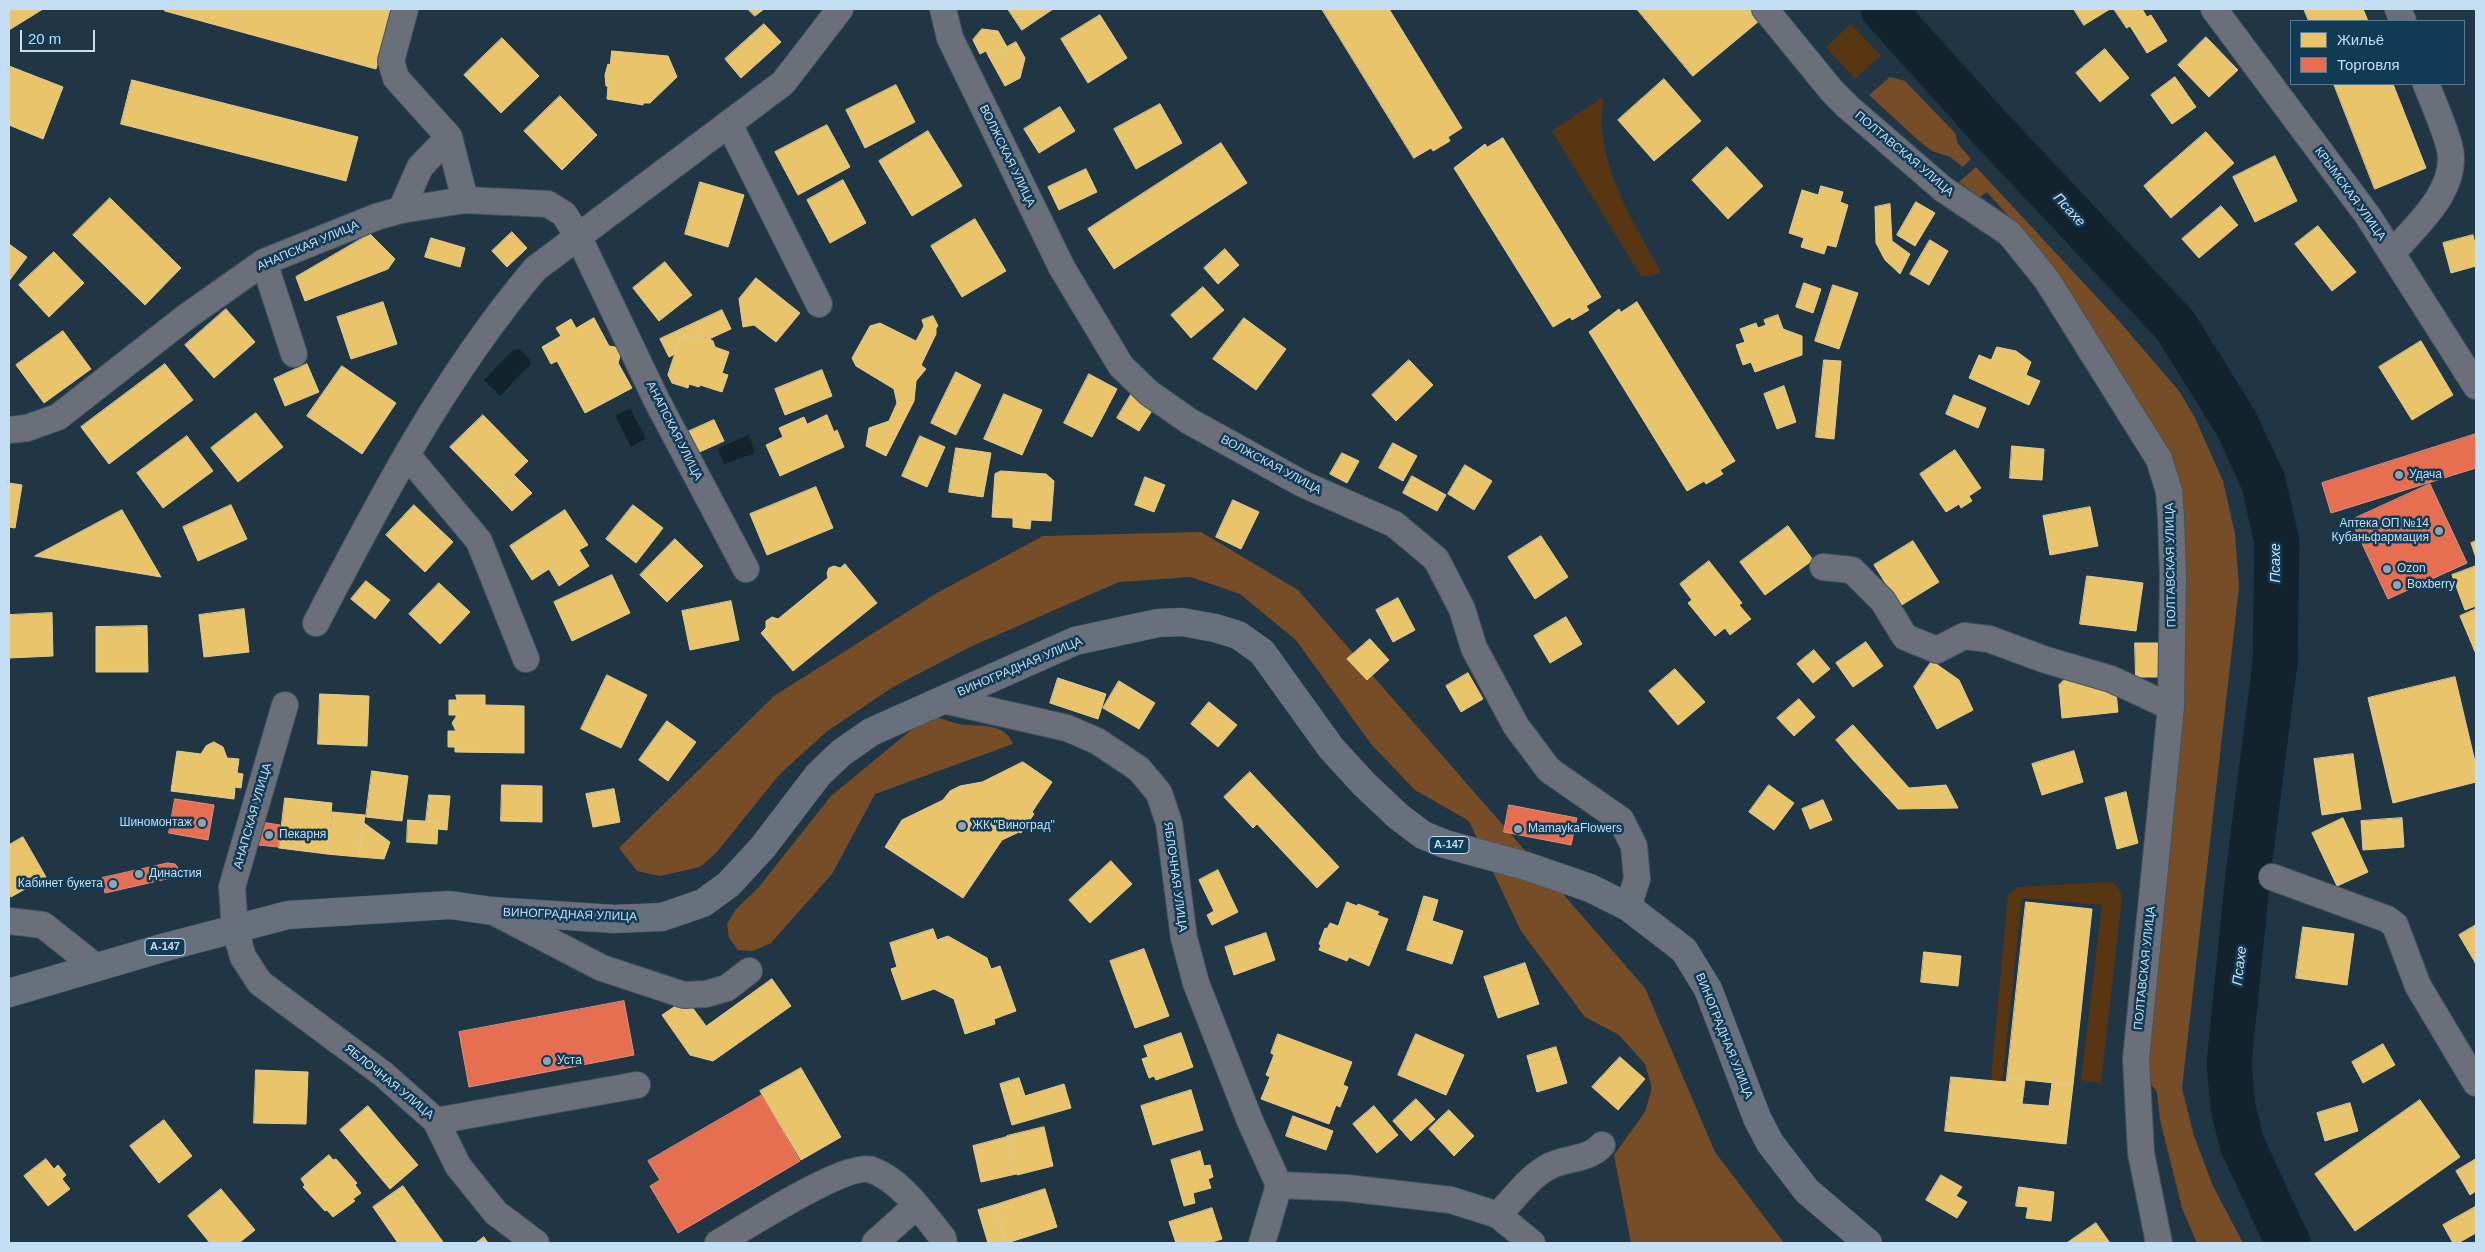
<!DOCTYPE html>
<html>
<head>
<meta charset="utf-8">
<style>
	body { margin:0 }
	#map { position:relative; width:2485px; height:1252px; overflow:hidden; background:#203645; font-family:Arial,sans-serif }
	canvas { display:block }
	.frame { position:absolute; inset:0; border:10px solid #c4dff3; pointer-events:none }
	.legend { position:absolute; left:2290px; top:20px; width:175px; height:65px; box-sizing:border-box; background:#113a54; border:1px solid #597c94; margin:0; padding:6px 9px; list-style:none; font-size:15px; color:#c4dff3 }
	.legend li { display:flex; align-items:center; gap:10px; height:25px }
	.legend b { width:25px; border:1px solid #597c94 }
	.scale { position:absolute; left:20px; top:30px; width:75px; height:22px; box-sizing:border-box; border:2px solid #c4dff3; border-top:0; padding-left:6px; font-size:15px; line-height:18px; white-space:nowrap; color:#c4dff3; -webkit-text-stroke:4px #113a54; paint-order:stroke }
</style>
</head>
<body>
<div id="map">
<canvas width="2485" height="1252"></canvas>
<div class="frame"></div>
<ul class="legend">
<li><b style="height:14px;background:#e9c46a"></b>Жильё</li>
<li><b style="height:14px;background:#e76f51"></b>Торговля</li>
</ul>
<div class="scale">20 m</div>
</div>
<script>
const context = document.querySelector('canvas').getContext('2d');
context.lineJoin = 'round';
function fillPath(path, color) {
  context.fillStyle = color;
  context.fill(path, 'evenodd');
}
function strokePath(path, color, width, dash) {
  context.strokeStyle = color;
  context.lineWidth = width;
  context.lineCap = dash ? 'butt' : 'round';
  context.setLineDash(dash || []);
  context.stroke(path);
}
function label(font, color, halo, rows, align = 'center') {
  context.font = font + ' Arial,sans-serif';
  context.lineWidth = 5;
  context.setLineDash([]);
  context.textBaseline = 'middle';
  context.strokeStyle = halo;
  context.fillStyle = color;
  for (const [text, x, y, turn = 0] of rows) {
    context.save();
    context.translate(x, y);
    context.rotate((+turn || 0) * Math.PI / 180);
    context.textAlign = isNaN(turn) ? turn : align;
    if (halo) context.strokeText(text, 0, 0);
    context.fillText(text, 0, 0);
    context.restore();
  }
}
fillPath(new Path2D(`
	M1851,24L1881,56L1855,79L1826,47Z
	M1603,97C1603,107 1601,118 1602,128C1606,181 1636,226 1661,272L1651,276H1641L1552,131Z
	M2110,882L2117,886L2122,897L2101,1083L2081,1081L2102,905L2022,898L2002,1082L1991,1081L2008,895L2018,887Z`), '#593612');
fillPath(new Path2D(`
	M1890,77L1905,81L1955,133L1958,144L1971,159L1963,167L1950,157L1932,151L1918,140L1869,95Z
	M1976,167L2119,321L2179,391L2195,418L2223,481L2235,534L2239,587L2182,1088L2194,1136L2213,1186L2243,1243H2197L2182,1208L2160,1120L2157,1092L2144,1075L2177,492L2012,220L1987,192L1980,197L1959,182Z
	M1201,532L1298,590L1645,988L1715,1152L1784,1243H1631L1614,1155L1645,1112L1652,1088L1645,1064L1619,1035L1585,1017L1521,931L1469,821L1415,790L1371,744L1296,640L1240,594L1191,577L1119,582L972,646L893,687L826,732L779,775L716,853L700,867L660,876L637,871L619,848L774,696L937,593L1043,536Z
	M935,717C945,719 957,725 966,725C984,726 1005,724 1013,744L875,794L832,874L771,943L753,951L738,950L729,938L727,924L736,909L758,888L831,796L910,731Z`), '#764d27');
fillPath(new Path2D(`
	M519,349L530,359V365L500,396L484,380L513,350Z
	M630,408L646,439L631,447L615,416Z
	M749,435L755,453L724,464L718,448Z`), '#12232e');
const homes = new Path2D(`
	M9,9H43L9,30Z
	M165,9H393L376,69L165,11Z
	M748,9H764L755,16Z
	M1008,9H1053L1022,30Z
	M1322,9H1389L1462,128L1448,137L1450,141L1433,151L1431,148L1414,158Z
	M1637,9H1750L1759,21L1693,76Z
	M2074,9H2110L2084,25Z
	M2114,9H2142L2147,17L2151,15L2167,41L2147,53L2130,26L2127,28Z
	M2304,9H2363L2368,21H2309Z
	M1100,15L1127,58L1088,83L1061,39Z
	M764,24L781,42L741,78L725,59Z
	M982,29L998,31L1007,47L989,57L986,51L980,54L973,40Z
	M2206,37L2238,70L2209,97L2178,65Z
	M502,38L539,76L501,113L464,75Z
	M1016,42L1025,58L1020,78L1005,86L989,57Z
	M2105,49L2129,78L2100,102L2076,73Z
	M612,51L668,56L677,77L650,103H643V105L607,99L608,86H606L605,75L608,64L610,65Z
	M9,66L63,87L43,139L9,125Z
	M2175,77L2196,107L2172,124L2151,95Z
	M1664,79L1701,121L1654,161L1618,120Z
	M132,80L358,137L346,181L121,124Z
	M2334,84H2393L2426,168L2375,189Z
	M896,85L915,122L865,148L846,110Z
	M560,96L597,135L562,170L524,131Z
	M1160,104L1182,143L1136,169L1114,129Z
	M1060,107L1075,131L1039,153L1024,129Z
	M827,125L850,167L798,195L775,152Z
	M928,131L962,186L912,216L879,161Z
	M2206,132L2234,163L2171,218L2144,186Z
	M1503,138L1601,297L1586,306L1589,310L1572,320L1570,317L1553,327L1454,168L1485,144L1487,147Z
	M1221,143L1247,183L1114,269L1088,229Z
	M1727,147L1763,186L1728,219L1692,180Z
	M2275,156L2297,201L2255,222L2233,177Z
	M1086,169L1097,192L1059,210L1048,187Z
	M843,180L866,223L830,243L807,200Z
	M700,182L744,195L728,247L685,234Z
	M1821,186L1843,192L1840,202L1848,205L1836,247L1827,245L1824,254L1801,247L1804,238L1789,233L1802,190L1818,195Z
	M110,198L181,268L145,305L73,235Z
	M1916,202L1935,213L1915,246L1897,235Z
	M1890,204L1892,241L1910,254L1900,274L1885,260L1876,243L1875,207Z
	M2221,206L2238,225L2199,258L2182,239Z
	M975,219L1006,271L962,297L931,246Z
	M2318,226L2356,272L2332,291L2295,244Z
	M512,232L527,248L507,267L492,251Z
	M370,234L395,259L388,269L305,301L296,277Z
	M2473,235L2476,248V266L2451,273L2443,243Z
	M431,238L465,248L460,267L425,257Z
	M1930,240L1948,251L1929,285L1910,274Z
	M9,244L27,257L9,281Z
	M1225,249L1239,265L1218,284L1204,268Z
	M54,252L84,283L49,317L19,285Z
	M665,262L692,295L659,321L633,288Z
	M756,278L800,313L776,342L754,325L743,327L739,299Z
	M1804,283L1821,289L1813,313L1796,307Z
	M1833,285L1858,293L1839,349L1815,341Z
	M1203,287L1224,310L1191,338L1171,315Z
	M383,302L397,344L351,359L337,317Z
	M1637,302L1735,461L1720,470L1723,474L1706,484L1704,481L1687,491L1589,332L1619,309L1621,312Z
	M226,309L255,342L214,378L185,345Z
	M722,310L731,329L709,339L699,336L694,340L681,336L675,354L669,357L660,339Z
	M1778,315L1783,329L1802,336V355L1755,372L1751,362L1743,365L1736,345L1745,342L1740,329L1756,323L1758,328L1766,325L1764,320Z
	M933,316L938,326L936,328V334L921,365L926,369L916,381L914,401L886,456L866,446L869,428L889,421L897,403L894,389L856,366L852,358L870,326L880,323L916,341L924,326L922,320Z
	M594,318L609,346L615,347L621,353L618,363L632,388L585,413L557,361L551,364L542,347L561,336L556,328L571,319L576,328Z
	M1244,318L1286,349L1256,390L1213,359Z
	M63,331L91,369L44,403L16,365Z
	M681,336L694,340L699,336L706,337L713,341L715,347L729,352L722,373L728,375L722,392L700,385L699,387L689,384L688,388L672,383L668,375Z
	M2421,341L2453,395L2412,420L2379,367Z
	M1997,347L2016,351L2031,362L2026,375L2040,381L2029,405L1969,378L1979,355L1991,360Z
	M1409,360L1433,385L1396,421L1372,395Z
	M1824,360L1841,361L1834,439L1816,437Z
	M165,364L193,400L109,464L81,427Z
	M307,364L319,392L285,406L274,379Z
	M342,366L396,403L362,454L307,416Z
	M822,370L832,396L785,415L775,389Z
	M956,372L981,385L956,435L931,423Z
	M1089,374L1117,389L1092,437L1064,423Z
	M1784,386L1796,422L1777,429L1764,394Z
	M1132,393L1155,406L1139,431L1117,418Z
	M1004,394L1042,410L1022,455L984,439Z
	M1954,395L1986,408L1978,428L1946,414Z
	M256,413L283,447L238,482L211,448Z
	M483,415L528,461L495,493L450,447Z
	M827,415L834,432L837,430L844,447L780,476L766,445L783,437L779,428L804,417L807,424Z
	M714,420L724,441L695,454L685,433Z
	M187,436L213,471L163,508L137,473Z
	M920,436L945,447L927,487L902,476Z
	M1393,443L1417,456L1403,481L1379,468Z
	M2012,446L2044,449L2042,480L2010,478Z
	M956,448L991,453L983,497L949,492Z
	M1955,450L1981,488L1969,496L1972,501L1961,508L1959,504L1946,512L1920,474Z
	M1342,453L1359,461L1347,483L1330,474Z
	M1465,465L1492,481L1474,510L1448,494Z
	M1001,471L1046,474L1054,481L1051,521L1031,520L1030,529L1013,527V518L992,517L995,474Z
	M514,475L532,493L512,511L495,493Z
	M1412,476L1446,495L1437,511L1403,493Z
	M1145,477L1165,485L1154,512L1135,505Z
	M9,483L22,485L15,528L9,527Z
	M816,487L833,528L767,555L750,514Z
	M1233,500L1259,512L1241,549L1216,537Z
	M231,505L247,539L198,561L183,527Z
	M414,505L453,542L425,572L386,535Z
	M633,505L663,528L636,563L606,539Z
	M2090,507L2098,546L2050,555L2043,516Z
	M122,510L161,577L35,556Z
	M565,510L588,545L579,550L589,566L559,586L549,569L532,580L510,546Z
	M1788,526L1813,560L1765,595L1740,562Z
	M1541,536L1568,577L1535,599L1508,557Z
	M675,539L703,566L667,602L640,575Z
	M1913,541L1939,582L1900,606L1874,565Z
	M2476,541V558L2471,543Z
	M1709,561L1742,603L1739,605L1751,619L1730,635L1725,628L1715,636L1688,603L1692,600L1680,584Z
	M845,564L877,603L793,671L761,633L766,628V621L772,617L778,619L828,578L827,573L829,568L834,566L840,568Z
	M2476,566V606L2465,610L2452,575Z
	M612,575L630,613L572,641L554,602Z
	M2087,576L2143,583L2136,631L2080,624Z
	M366,581L390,600L375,619L351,599Z
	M439,583L470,612L440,644L409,614Z
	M1398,598L1415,630L1393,642L1376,610Z
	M731,601L739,640L690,650L682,611Z
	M244,609L249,652L204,657L199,615Z
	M2476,609V654L2460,616Z
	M52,613L53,656L9,658V615Z
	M1566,617L1582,644L1550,663L1534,636Z
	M147,626L148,672H96V627Z
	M1370,639L1389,660L1367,680L1347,659Z
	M1866,642L1883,666L1853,687L1836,663Z
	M2135,643H2162L2163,677H2136Z
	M1814,650L1830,669L1813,683L1797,664Z
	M1932,661L1959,680L1973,710L1937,729L1914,687Z
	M1675,669L1705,702L1678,725L1649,691Z
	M1468,673L1483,699L1461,712L1446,686Z
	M607,675L647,695L621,748L581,729Z
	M2455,677L2476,766V782L2393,803L2368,698Z
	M1058,678L1106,694L1098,719L1050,703Z
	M2065,679H2073L2078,684L2105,681L2116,692L2118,712L2062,718L2059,685Z
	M1119,681L1155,703L1139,729L1103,708Z
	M320,694L369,696L367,746L318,744Z
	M456,695H485V705L524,706V753L455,752V747H448V731H456L452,723L456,717V715H449V700H457Z
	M1799,699L1815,717L1794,736L1777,718Z
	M1209,702L1237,725L1218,747L1191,724Z
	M667,721L696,742L668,781L639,760Z
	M1853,725L1877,752L1853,760L1836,740Z
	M214,742L223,747L227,758L239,759L237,773L243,774L241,788L235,787L234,799L171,791L177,751L201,754L206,746Z
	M2074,751L2083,782L2042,795L2032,764Z
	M1877,752L1909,788L1946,785L1958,808L1898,809L1853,760Z
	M2353,754L2361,809L2322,815L2314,759Z
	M1023,762L1052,782L1032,812L1034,814L1021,833L1019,832L1002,840L963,898L885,847L902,820L943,800L950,791L960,786L982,782Z
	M372,771L408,776L402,821L366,817Z
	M1250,772L1339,867L1317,888L1257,824L1253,828L1224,797Z
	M502,785L542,786V822L501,821Z
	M1769,785L1794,803L1774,830L1749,812Z
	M614,789L620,822L593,827L586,794Z
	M2126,792L2138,843L2117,849L2105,798Z
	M429,795L450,796L447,830L438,829V822L426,821Z
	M285,798L332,803L327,854L279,848Z
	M1823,800L1832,820L1810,829L1802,809Z
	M332,812L365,815L359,857L327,854Z
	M2343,818L2368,872L2337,886L2312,833Z
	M2402,818L2404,847L2363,850L2361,821Z
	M408,820L438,822L437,844L407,842Z
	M364,823L390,842L384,859L359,857Z
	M23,837L46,877L11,897L9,894V845Z
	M1111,861L1132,884L1090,923L1069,900Z
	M1218,870L1238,912L1212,925L1207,915L1214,911L1199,880Z
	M1424,896L1438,900L1432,921L1418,916Z
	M1347,902L1357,906L1358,904L1379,912L1377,915L1388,919L1369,966L1349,957L1347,961L1319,950L1321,945L1319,944L1325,928L1327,929L1330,923L1338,926Z
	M2026,902L2092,909L2073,1085L2052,1083L2049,1106L2022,1104L2025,1080L2007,1078Z
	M1418,916L1463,931L1452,964L1407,950Z
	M2476,925V964L2459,935Z
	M2303,927L2354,934L2347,985L2296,978Z
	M933,929L937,940L948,936L987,958L991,969L1000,966L1016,1011L994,1019L995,1024L965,1034L954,999L934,989L902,1000L891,969L897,967L890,943Z
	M1266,933L1275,960L1234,975L1225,947Z
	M1144,949L1169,1016L1135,1028L1110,961Z
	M1924,952L1961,956L1958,986L1921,982Z
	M1525,963L1539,1004L1498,1018L1484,977Z
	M772,979L791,1006L713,1061L690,1055L662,1015L686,999L706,1026Z
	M1181,1033L1193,1067L1156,1080L1154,1076L1149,1078L1142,1059L1148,1057L1144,1046Z
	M1278,1034L1352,1062L1343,1085L1348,1087L1340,1107L1336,1105L1329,1124L1261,1099L1270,1077L1266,1075L1274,1055L1271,1053Z
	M1416,1034L1464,1055L1446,1095L1398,1075Z
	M2383,1044L2395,1065L2363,1083L2352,1062Z
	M1556,1047L1567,1083L1537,1092L1527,1056Z
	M1620,1057L1645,1079L1618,1110L1592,1087Z
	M801,1068L841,1137L801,1160L760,1091Z
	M256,1070L308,1072L306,1124L254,1123Z
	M1951,1077L2006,1082L2007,1078L2073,1085L2066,1144L1945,1131Z
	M1019,1078L1025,1096L1064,1084L1071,1108L1012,1125L1000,1084Z
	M1191,1090L1203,1130L1153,1145L1141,1106Z
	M1416,1099L1435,1119L1411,1141L1393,1121Z
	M2420,1100L2460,1157L2355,1231L2315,1174Z
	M2350,1103L2358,1131L2325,1141L2317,1113Z
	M368,1106L418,1165L390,1189L340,1130Z
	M1374,1106L1398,1135L1377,1153L1353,1124Z
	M1449,1110L1474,1136L1454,1156L1429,1129Z
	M1293,1116L1333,1131L1326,1150L1286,1136Z
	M164,1120L192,1156L159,1183L130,1146Z
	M1044,1127L1053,1166L1017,1175L1007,1136Z
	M1007,1137L1016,1174L981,1182L973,1146Z
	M1200,1151L1204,1166L1210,1165L1213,1177L1208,1179L1211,1188L1193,1193L1195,1203L1184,1206L1171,1160Z
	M329,1155L333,1160L336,1159L357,1183L355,1185L361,1193L353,1199L355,1201L333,1217L327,1210L325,1211L303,1187L305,1185L301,1179Z
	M46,1159L54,1169L58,1165L66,1175L62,1179L70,1189L48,1206L24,1176Z
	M2476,1159V1191L2470,1195L2456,1171Z
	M1941,1175L1962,1187L1956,1196L1967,1202L1957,1218L1926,1200Z
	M403,1186L443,1242L441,1243H398L373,1207Z
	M2019,1187L2054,1192L2051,1221L2026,1218L2028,1207L2016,1206Z
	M221,1189L255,1230L239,1243H210L188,1216Z
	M1045,1189L1057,1227L1007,1243L995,1205Z
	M995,1205L1007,1243H988L978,1210Z
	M2475,1207L2476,1233L2458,1243H2453L2443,1225Z
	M1212,1208L1222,1239L1209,1243H1176L1169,1222Z
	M2096,1223L2110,1243H2067Z
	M484,1237L488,1243H476Z`);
fillPath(homes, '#e9c46a');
strokePath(homes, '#decc93', 1);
const shops = new Path2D(`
	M2476,434V468L2331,513L2322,483Z
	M2430,484L2467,563L2388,599L2351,520Z
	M175,799L214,805L208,840L169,833Z
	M1509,805L1577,818L1571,845L1504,832Z
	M261,822L280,825L278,847L259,845Z
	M168,863L175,864L178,868L177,875L171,878L105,893L102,878Z
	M624,1001L634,1055L469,1087L459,1032Z
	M762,1095L800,1161L678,1233L650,1186L660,1180L648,1161Z`);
fillPath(shops, '#e76f51');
strokePath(shops, '#dc9182', 1);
strokePath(new Path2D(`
	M1883,9L1989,127L2175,325L2236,423L2263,481L2277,542L2275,663L2248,875L2229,1063L2233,1107L2242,1144L2288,1243`), '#12232e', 45);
const minor = new Path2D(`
	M405,9L391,61L396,78L449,137L465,200
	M943,9L950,38L1062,268L1121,366L1149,393L1189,421L1303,484L1394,524L1436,559L1462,609L1474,648L1516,726L1549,770L1621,820L1634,846L1637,879L1628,907
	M1765,9L1832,91L1848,107L1943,189L2009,233L2047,280L2159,459L2169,491L2171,518L2173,576L2171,707L2136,1059L2141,1153L2159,1243
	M2214,9L2368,216L2476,386
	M2398,9L2403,21
	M729,124L819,304
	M401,210L420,167L449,137
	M2392,253C2417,225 2461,187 2449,145C2443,124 2434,104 2426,84
	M264,262L294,354
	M9,430L27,428L58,417L186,317L264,262L376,217L401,210L465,200L548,204L564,214L579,238L657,401L746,569
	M407,455L479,541L526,659
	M1823,567L1852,570L1883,601L1905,637L1937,650L1964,636L1989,639L2046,660L2111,679L2171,707
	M316,623C381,498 444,377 535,269L783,83L840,9
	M943,700L1067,728L1097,741L1139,769L1159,793L1169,823L1184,938L1196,983L1250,1121L1279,1185L1347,1188L1451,1200L1498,1215L1532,1243
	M285,705L232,887L235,929L243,957L260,983L383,1074L436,1121L458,1166L496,1213L536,1243
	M2272,877L2387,919L2395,925L2418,986L2476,1083
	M492,911L602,968L684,995L706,994L727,988L749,971
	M9,921L43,925L96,967
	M436,1121L637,1085
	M1498,1215C1514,1199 1531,1174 1552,1165C1568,1158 1590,1159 1602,1145
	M718,1243C745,1228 846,1161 872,1170C902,1181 924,1215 943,1238L944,1243
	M875,1243L916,1206
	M1262,1243L1279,1185`);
const major = new Path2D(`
	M9,993L162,948L288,915L450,905L492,911L614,919L662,917L703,903L729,884L763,847L818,775L841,753L871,732L1075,641L1158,623L1182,622L1215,628L1238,635L1262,652L1331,748L1364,784L1399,817L1423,835L1445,844L1526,866L1590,888L1628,907L1684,950L1708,989L1757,1118L1770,1143L1807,1191L1868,1243`);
strokePath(minor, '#415461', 28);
strokePath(major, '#415461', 29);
strokePath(minor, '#6b6f7a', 26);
strokePath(major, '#67707c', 28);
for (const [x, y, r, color] of [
	[2399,475,5,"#8ba4b6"],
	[2439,531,5,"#8ba4b6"],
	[2387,569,5,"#8ba4b6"],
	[2397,585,5,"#8ba4b6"],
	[202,823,5,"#8ba4b6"],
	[962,826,5,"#8ba4b6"],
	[1518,829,5,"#8ba4b6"],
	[269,835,5,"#8ba4b6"],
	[139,874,5,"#8ba4b6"],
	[113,884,5,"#8ba4b6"],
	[547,1061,5,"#8ba4b6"]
]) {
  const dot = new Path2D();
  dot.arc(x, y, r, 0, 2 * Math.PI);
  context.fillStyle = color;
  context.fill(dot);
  strokePath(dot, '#113a54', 2);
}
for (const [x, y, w] of [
	[1449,845,40],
	[165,947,40]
]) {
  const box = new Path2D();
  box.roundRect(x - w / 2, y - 8.5, w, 17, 4);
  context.fillStyle = '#113a54';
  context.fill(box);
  strokePath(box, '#c4dff3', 1);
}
label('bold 11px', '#c4dff3', null, [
	["А-147",1449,845],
	["А-147",165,947]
]);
label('12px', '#c4dff3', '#113a54', [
	["ПОЛТАВСКАЯ УЛИЦА",1904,154,40],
	["ВОЛЖСКАЯ УЛИЦА",1007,156,64],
	["КРЫМСКАЯ УЛИЦА",2350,194,54],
	["АНАПСКАЯ УЛИЦА",308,246,-23],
	["АНАПСКАЯ УЛИЦА",674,431,63],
	["ВОЛЖСКАЯ УЛИЦА",1271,465,28],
	["ПОЛТАВСКАЯ УЛИЦА",2171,565,-91],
	["ВИНОГРАДНАЯ УЛИЦА",1020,667,-23],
	["АНАПСКАЯ УЛИЦА",253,816,-74],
	["ЯБЛОЧНАЯ УЛИЦА",1175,877,82],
	["ВИНОГРАДНАЯ УЛИЦА",570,915,2],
	["ПОЛТАВСКАЯ УЛИЦА",2145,968,-84],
	["ВИНОГРАДНАЯ УЛИЦА",1724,1036,68],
	["ЯБЛОЧНАЯ УЛИЦА",389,1082,39]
]);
label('12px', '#c4dff3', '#113a54', [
	["Удача",2409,475],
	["Аптека ОП №14",2429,524,"right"],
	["Кубаньфармация",2429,538,"right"],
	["Ozon",2397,569],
	["Boxberry",2407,585],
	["Шиномонтаж",192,823,"right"],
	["ЖК \"Виноград\"",972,826],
	["MamaykaFlowers",1528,829],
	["Пекарня",279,835],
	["Династия",149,874],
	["Кабинет букета",103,884,"right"],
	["Уста",557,1061]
], 'left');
label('italic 14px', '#c9e2f4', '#113a54', [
	["Псахе",2069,210,47],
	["Псахе",2276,563,-90],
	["Псахе",2240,966,-83]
]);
</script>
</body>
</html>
